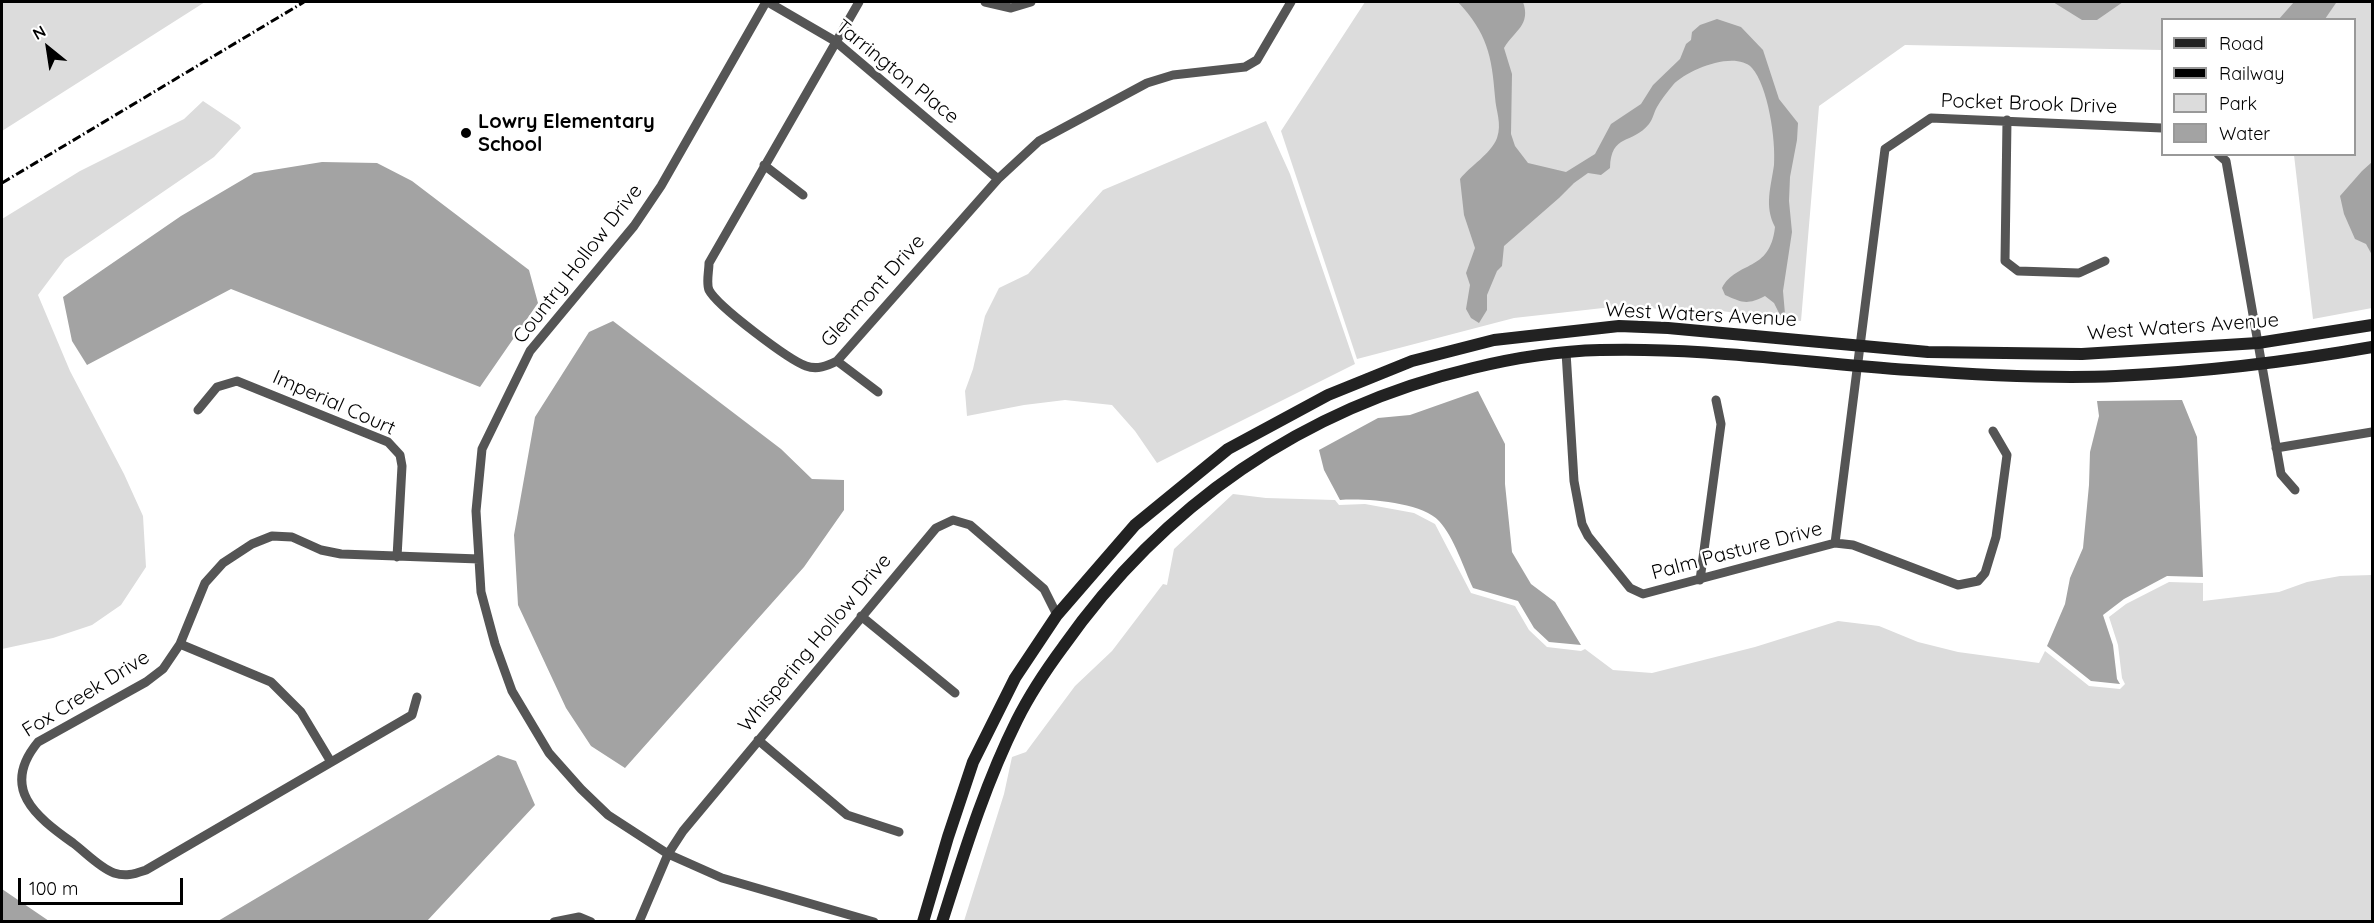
<!DOCTYPE html>
<html>
<head>
<meta charset="utf-8">
<style>
	body { margin:0 }
	#map { position:relative; width:2374px; height:923px; overflow:hidden; background:#fff; font-family:Quicksand,sans-serif }
	canvas { display:block }
	.frame { position:absolute; inset:0; border:3px solid #000; pointer-events:none }
	.legend { position:absolute; left:2161px; top:18px; width:195px; height:138px; box-sizing:border-box; background:#fff; border:2px solid #999; margin:0; padding:8px 10px; list-style:none; font-size:18px; color:#000 }
	.legend li { display:flex; align-items:center; gap:12px; height:30px }
	.legend b { width:30px; border:2px solid #999 }
	.north { position:absolute; left:18px; top:18px; width:60px; height:60px; -webkit-text-stroke:4px #fff; paint-order:stroke; rotate:330deg; font-size:16px; font-weight:700; line-height:24px; text-align:center; color:#000 }
	.north::after { content:''; display:block; margin:auto; width:21px; height:27px; background:#000; clip-path:polygon(50% 0,100% 100%,50% 72%,0 100%) }
	.scale { position:absolute; left:18px; top:878px; width:165px; height:27px; box-sizing:border-box; border:3px solid #000; border-top:0; padding-left:8px; font-size:18px; line-height:21px; white-space:nowrap; color:#000; -webkit-text-stroke:4px #fff; paint-order:stroke }
</style>
</head>
<body>
<div id="map">
<canvas width="2374" height="923"></canvas>
<div class="frame"></div>
<ul class="legend">
<li><b style="height:8px;background:#222"></b>Road</li>
<li><b style="height:8px;background:#000"></b>Railway</li>
<li><b style="height:16px;background:#dcdcdc"></b>Park</li>
<li><b style="height:16px;background:#a3a3a3"></b>Water</li>
</ul>
<div class="north">N</div>
<div class="scale">100 m</div>
</div>
<script>
const context = document.querySelector('canvas').getContext('2d');
context.lineJoin = 'round';
function fillPath(path, color) {
  context.fillStyle = color;
  context.fill(path, 'evenodd');
}
function strokePath(path, color, width, dash) {
  context.strokeStyle = color;
  context.lineWidth = width;
  context.lineCap = dash ? 'butt' : 'round';
  context.setLineDash(dash || []);
  context.stroke(path);
}
function label(font, color, halo, rows, align = 'center') {
  context.font = font + ' Quicksand,sans-serif';
  context.lineWidth = 5;
  context.setLineDash([]);
  context.textBaseline = 'middle';
  context.strokeStyle = halo;
  context.fillStyle = color;
  for (const [text, x, y, turn = 0] of rows) {
    context.save();
    context.translate(x, y);
    context.rotate((+turn || 0) * Math.PI / 180);
    context.textAlign = isNaN(turn) ? turn : align;
    if (halo) context.strokeText(text, 0, 0);
    context.fillText(text, 0, 0);
    context.restore();
  }
}
fillPath(new Path2D(`
	M2,2H205L2,131Z
	M1365,2H2372V308L2313,319L2294,155L2354,154V20H2162V50L1905,45L1819,106L1801,321L1721,311L1612,307L1514,318L1357,359L1281,131Z
	M203,101L239,125L241,128L214,157L65,259L38,295L70,371L124,474L143,516L146,567L121,605L92,625L53,638L2,649V219L80,171L184,119Z
	M1266,121L1290,174L1355,364L1157,463L1135,431L1112,405L1065,400L1024,405L967,416L965,391L973,369L985,316L999,288L1028,274L1103,190Z
	M1233,494L1266,498L1335,500L1339,505L1365,504L1414,513L1435,524L1471,593L1515,606L1529,630L1547,647L1581,651L1585,649L1613,670L1652,673L1755,647L1838,621L1879,626L1918,642L1958,652L2039,663L2045,651L2089,686L2120,689L2125,684L2122,678L2118,645L2109,617L2126,604L2169,582L2203,583V601L2279,592L2307,582L2340,576L2372,575V921H964L1004,794L1012,757L1026,752L1075,686L1112,651L1163,584L1167,585L1174,549Z`), '#dcdcdc');
fillPath(new Path2D(`
	M1458,2H1523C1531,25 1515,30 1504,48L1512,74L1511,134L1515,146L1528,163L1566,172L1595,154L1611,124L1641,104L1653,85L1680,59L1686,44L1691,40L1692,32L1700,25L1717,19L1741,27L1763,50L1779,99L1798,123L1797,140L1790,177L1789,201L1792,232L1783,291L1785,314L1780,315L1774,303L1765,296C1747,305 1743,303 1725,295L1722,288C1737,260 1770,273 1775,227C1764,206 1771,187 1774,165C1776,140 1768,86 1752,68C1735,50 1687,70 1673,85C1667,92 1661,100 1657,107C1654,112 1653,119 1649,124C1632,145 1611,133 1610,168L1601,175L1588,173L1574,183L1559,198L1504,246L1502,266L1497,271L1487,295V310L1479,323L1471,318L1466,309L1470,285L1466,273L1475,248L1464,215L1460,179C1470,166 1491,154 1497,138C1502,123 1496,112 1495,97C1492,56 1487,33 1458,2Z
	M2053,2H2123L2097,20H2082Z
	M2294,2H2335L2336,3L2325,19H2267H2279Z
	M322,162L377,163L412,181L529,270L538,303L480,387L231,289L87,365L72,341L63,297L181,216L254,173Z
	M2372,162V255L2366,244L2355,239L2344,214L2340,196L2362,171Z
	M613,321L781,449L812,479L844,480V510L804,567L625,768L591,746L566,708L518,605L514,535L535,417L589,332Z
	M1478,391L1505,444V484L1512,552L1531,584L1555,602L1581,645L1549,642L1534,628L1518,601L1473,588C1464,569 1454,537 1439,521C1422,502 1364,498 1340,500L1324,470L1319,450L1378,418L1410,415Z
	M2182,400L2197,437L2203,577L2167,576L2124,599L2103,615L2113,645L2117,679L2120,684L2091,681L2047,646L2065,604L2070,578L2083,548L2089,485L2090,452L2099,416L2097,401Z
	M498,755L516,761L535,805L427,921H218Z
	M2,889L49,921H2Z`), '#a3a3a3');
strokePath(new Path2D(`
	M766,2L661,186L634,226L530,351L482,449L476,511L481,592L495,644L512,691L549,753L581,789L608,815L668,854L722,878L874,922
	M768,2L835,41L998,179
	M859,2L709,263C709,271 706,283 709,290C717,306 789,360 806,366C817,370 827,366 837,361L998,179L1039,141L1147,83L1173,75L1245,67L1257,60L1291,2
	M985,2L1011,8L1031,2
	M2007,120L2005,261L2018,271L2079,273L2105,261
	M2218,154L2226,161L2281,474L2295,490
	M764,165L803,195
	M1566,352L1574,481L1582,524L1588,536L1630,588L1643,594L1835,543L1853,545L1958,585L1978,581L1985,573L1996,537L2007,455L1993,431
	M837,361L878,392
	M198,410L217,387L237,381L388,442L400,455L402,466L397,557
	M2276,448L2372,432
	M1835,543L1885,149L1931,118L2162,128
	M1700,580L1721,424L1716,400
	M861,616L955,693
	M180,644L271,682L301,712L331,762
	M417,697L412,715L146,870C134,874 126,877 114,873C100,868 85,852 73,843C35,816 0,788 38,742L146,682L163,669L180,644L205,583L223,563L252,544L272,536L292,537L321,550L341,554L479,559
	M758,740L847,815L899,832
	M554,922L579,917L591,922
	M639,922L668,854L683,831L936,528L953,520L970,525L1044,589L1057,615`), '#555', 9);
strokePath(new Path2D(`
	M923,922L948,837L973,762L1015,678L1057,615L1135,525L1228,449L1328,395L1412,361L1494,340L1619,326L1668,328L1928,352L2082,354L2258,343L2372,325
	M942,922C964,853 985,784 1017,720C1030,694 1046,670 1063,647C1163,505 1303,408 1473,368C1514,358 1558,351 1600,350C1704,347 1807,363 1910,370C1978,375 2047,379 2116,376C2202,372 2288,362 2372,347`), '#222', 12);
strokePath(new Path2D(`
	M2,183L304,2`), '#000', 3, [9, 3, 1.5, 3]);
for (const [x, y, r, color] of [
	[466,133,6,"#000"]
]) {
  const dot = new Path2D();
  dot.arc(x, y, r, 0, 2 * Math.PI);
  context.fillStyle = color;
  context.fill(dot);
  strokePath(dot, '#fff', 2);
}
label('20px', '#000', '#fff', [
	["Tarrington Place",897,72,39],
	["Pocket Brook Drive",2029,104,2],
	["Country Hollow Drive",578,264,-52],
	["Glenmont Drive",873,291,-48],
	["West Waters Avenue",1701,315,3],
	["West Waters Avenue",2183,327,-4],
	["Imperial Court",334,403,24],
	["Palm Pasture Drive",1737,551,-15],
	["Whispering Hollow Drive",815,643,-50],
	["Fox Creek Drive",86,694,-32]
]);
label('bold 20px', '#000', '#fff', [
	["Lowry Elementary",478,122],
	["School",478,145]
], 'left');
</script>
</body>
</html>
